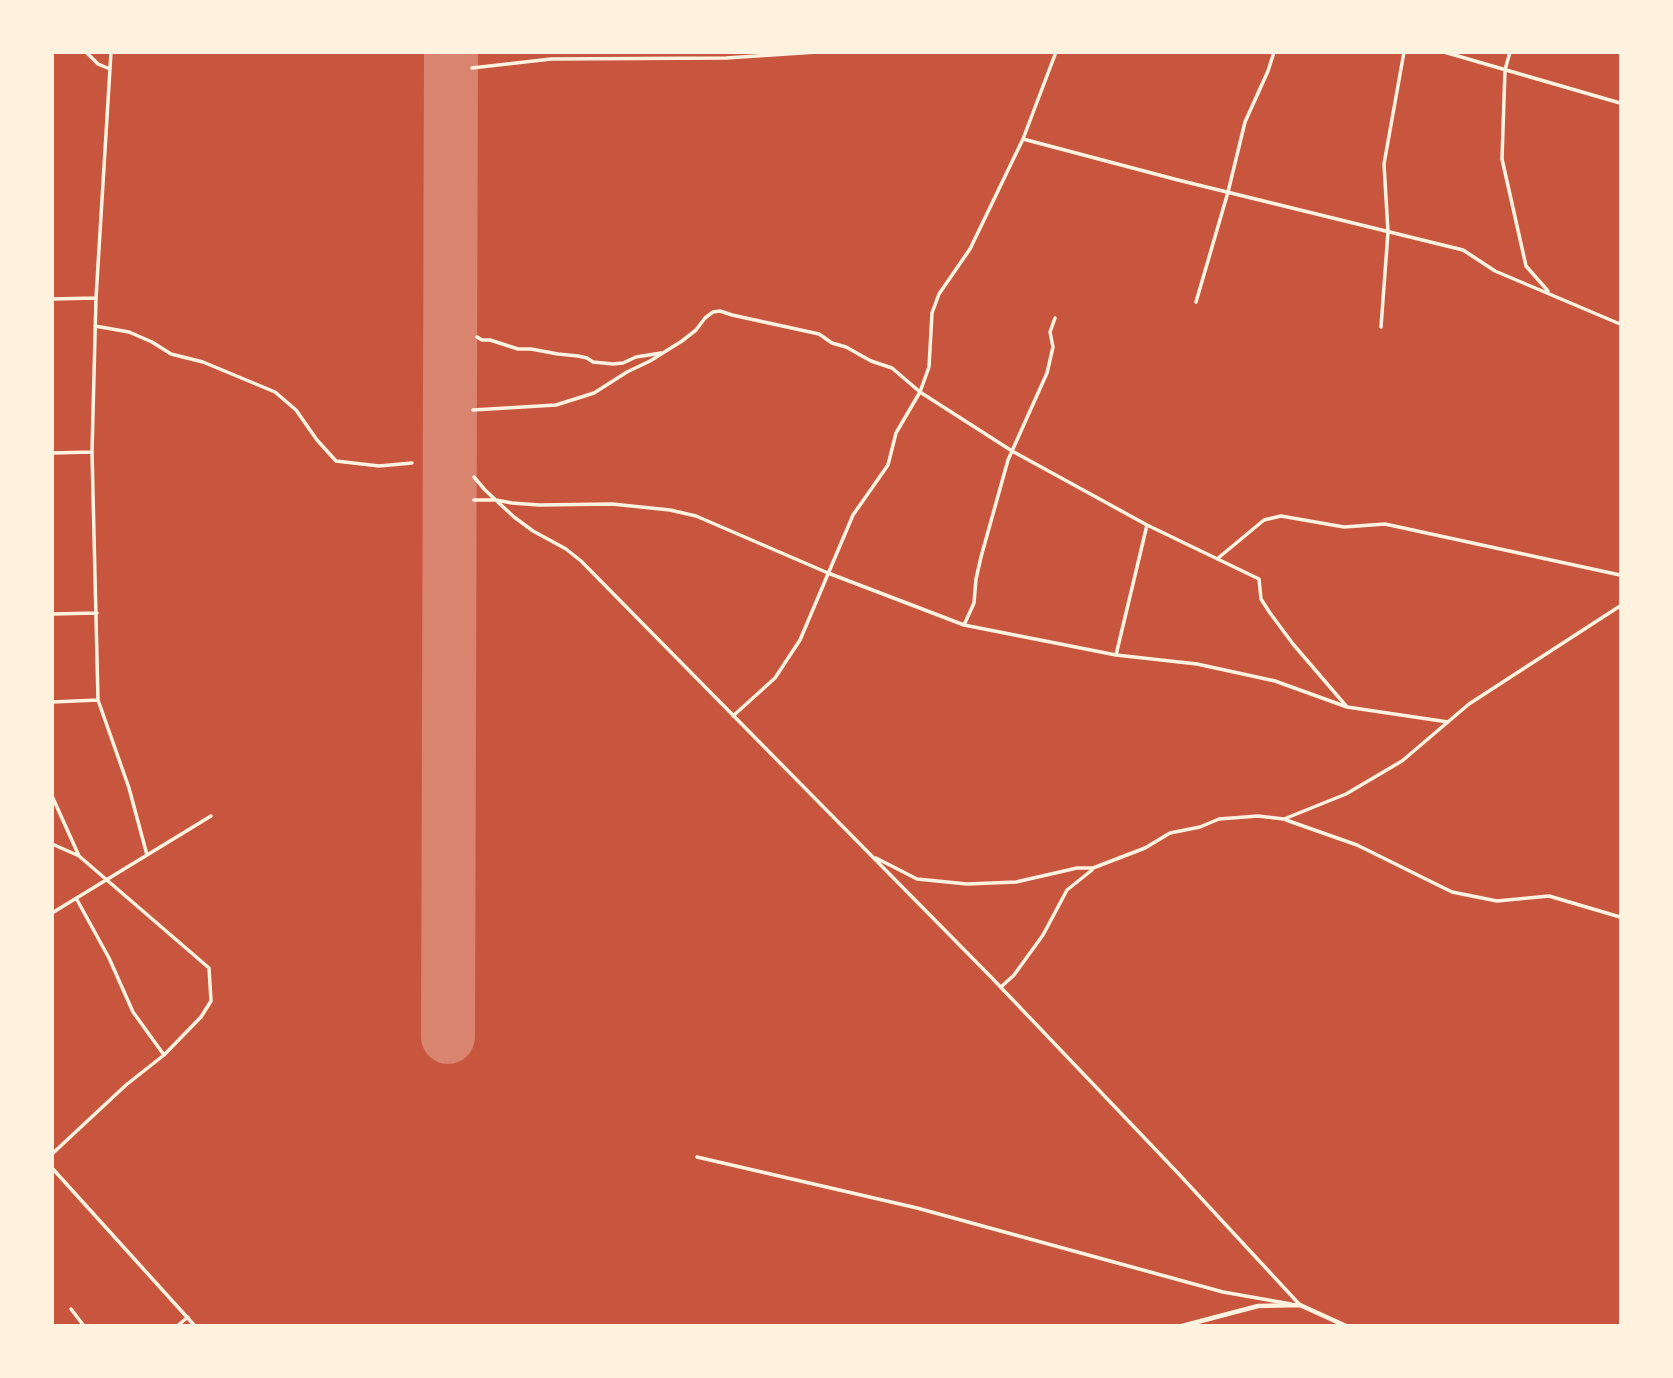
<!DOCTYPE html>
<html>
<head>
<meta charset="utf-8">
<style>
	body { margin:0 }
	#map { position:relative; width:1673px; height:1378px; overflow:hidden; background:#c8553d; font-family:"IBM Plex Sans",sans-serif }
	canvas { display:block }
	.frame { position:absolute; inset:0; border:54px solid #fff3e0; pointer-events:none }
</style>
</head>
<body>
<div id="map">
<canvas width="1673" height="1378"></canvas>
<div class="frame"></div>
</div>
<script>
const context = document.querySelector('canvas').getContext('2d');
context.lineJoin = 'round';
function strokePath(path, color, width, dash) {
  context.strokeStyle = color;
  context.lineWidth = width;
  context.lineCap = dash ? 'butt' : 'round';
  context.setLineDash(dash || []);
  context.stroke(path);
}
strokePath(new Path2D(`
	M448,1037L451,52`), '#d8846e', 54);
strokePath(new Path2D(`
	M86,52L98,64L110,69
	M111,52L96,298L92,452L98,700L129,788L147,855
	M1444,52L1620,103
	M1510,52L1505,70L1502,159L1526,266L1548,291
	M472,68L551,59L726,58L817,52
	M1023,139L1178,180L1463,250L1495,271L1620,324
	M52,299L96,298
	M1196,302L1228,192L1245,122L1268,71L1274,52
	M95,326L129,332L152,342L171,354L203,362L275,392L296,410L317,440L336,461L379,466L412,463
	M1381,327L1388,232L1384,164L1404,52
	M477,337L482,340H490L518,349H531L558,354L578,356L587,358L593,362L613,364L623,363L636,357L661,353
	M473,410L556,405L594,393L627,372L650,361L682,341L696,330L705,318L713,312L720,311L732,315L819,334L832,343L846,347L871,361L892,368L920,392L1012,451L1147,525L1259,579L1261,599L1270,613L1293,644L1347,707
	M52,453L92,452
	M474,477L485,490L514,517L533,531L566,549L581,561L990,976L1176,1171L1300,1305
	M474,500H496L512,503L539,505L612,504L670,510L696,516L828,573L964,625L1116,655L1197,664L1275,681L1347,707L1448,722
	M1217,559L1264,520L1281,516L1344,527L1385,524L1620,575
	M52,614L97,613
	M964,625L974,603L976,579L981,557L1008,460L1047,373L1053,347L1050,332L1055,318
	M1116,655L1147,525
	M52,702L98,700
	M733,716L775,678L800,640L853,515L888,465L896,433L920,392L929,367L932,313L939,294L970,249L1023,139L1056,52
	M52,796L79,856L209,968L211,1001L201,1017L164,1055L126,1085L52,1154
	M1286,820L1357,845L1452,892L1497,901L1549,896L1620,917
	M52,844L77,855
	M876,858L917,879L967,884L1016,882L1077,868H1093L1145,848L1170,833L1200,827L1219,819L1258,816L1284,819L1346,794L1402,761L1469,704L1620,606
	M76,898L109,958L133,1012L164,1055
	M52,913L211,816
	M1001,987L1014,975L1043,935L1067,890L1092,870
	M697,1157L917,1208L1223,1292L1291,1304
	M52,1168L195,1326
	M71,1309L84,1326
	M177,1326L188,1317`), '#fff3e0', 3.5);
strokePath(new Path2D(`
	M1182,1326L1258,1306L1300,1305L1346,1326`), '#fff3e0', 4.5);
</script>
</body>
</html>
